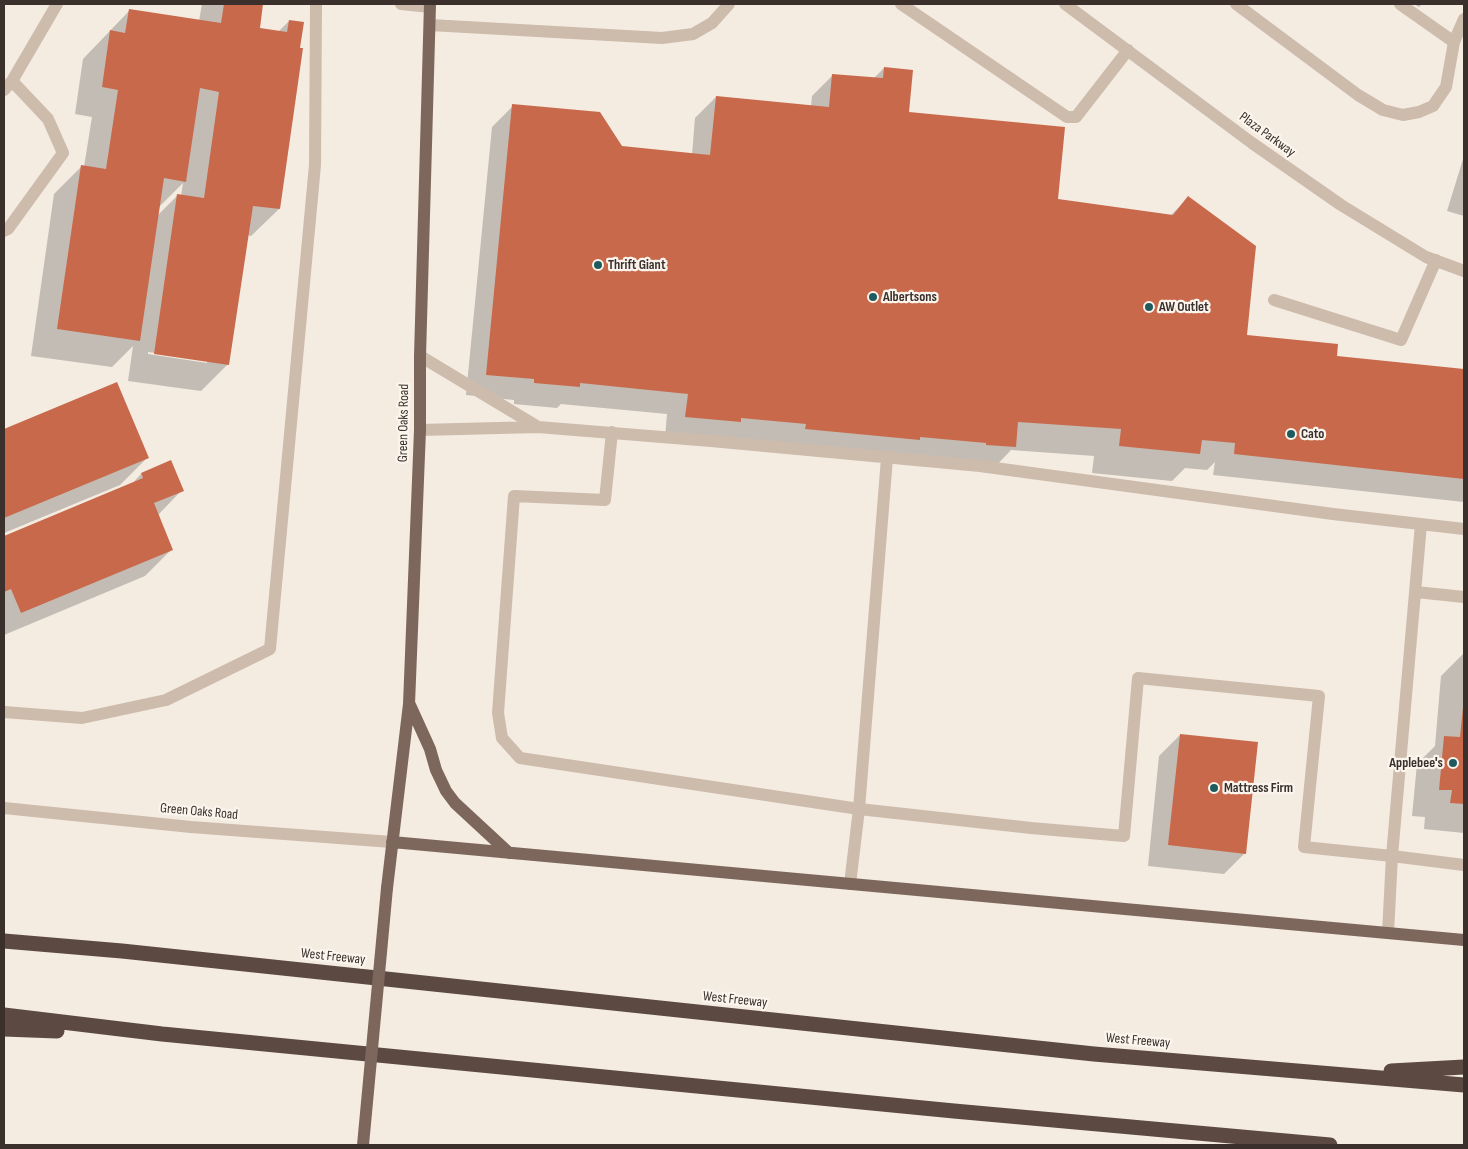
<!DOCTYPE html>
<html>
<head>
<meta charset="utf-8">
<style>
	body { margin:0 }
	#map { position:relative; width:1468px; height:1149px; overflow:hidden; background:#f4ebe1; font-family:"Sofia Sans Condensed",sans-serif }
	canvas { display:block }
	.frame { position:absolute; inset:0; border:5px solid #3b302b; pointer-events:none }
</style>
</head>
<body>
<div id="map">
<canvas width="1468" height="1149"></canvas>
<div class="frame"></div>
</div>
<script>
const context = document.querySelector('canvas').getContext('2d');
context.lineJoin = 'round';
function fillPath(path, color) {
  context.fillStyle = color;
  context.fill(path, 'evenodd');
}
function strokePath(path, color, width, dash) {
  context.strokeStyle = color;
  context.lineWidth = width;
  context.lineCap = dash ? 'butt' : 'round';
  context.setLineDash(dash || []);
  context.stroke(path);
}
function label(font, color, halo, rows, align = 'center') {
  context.font = font + ' "Sofia Sans Condensed",sans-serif';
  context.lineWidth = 4.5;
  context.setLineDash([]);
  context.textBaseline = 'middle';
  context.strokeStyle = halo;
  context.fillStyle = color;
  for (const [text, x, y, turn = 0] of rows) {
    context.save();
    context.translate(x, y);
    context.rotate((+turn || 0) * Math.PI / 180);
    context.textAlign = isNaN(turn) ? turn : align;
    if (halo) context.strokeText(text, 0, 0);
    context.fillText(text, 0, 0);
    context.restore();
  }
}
fillPath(new Path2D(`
	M202,4H262L259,29L278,32L289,21L279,209L251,236L247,235L228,364L201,391L128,381L133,346L112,367L31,356L54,194L81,167H84L92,117L75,114L83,59L129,11L199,21ZM183,183L181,196L178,195L157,216L158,208ZM148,352L207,360V363L148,354Z
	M1414,4H1422L1419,7Z
	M884,68L907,114L1057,203L1170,216L1188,198L1245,339L1335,357L1464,371V502L1213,475L1215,462L1207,470L1185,468L1172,481L1092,473L1094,456L1011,450L994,468L665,438L667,414L561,404L557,408L514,404V400L466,395L492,127L513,106L621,148L692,155L695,118L716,97L811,107L812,96L833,75L873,79Z
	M1464,156V216L1447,211Z
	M116,384L147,458L120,485L4,533V430Z
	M141,474L182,490L158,515L172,549L145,576L4,635V537L132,484Z
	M1464,653V833L1424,829L1425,817L1412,816L1417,764L1435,746L1441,676Z
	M1180,735L1245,853L1224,874L1148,866L1159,756Z`), '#0003');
fillPath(new Path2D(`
	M224,4H263L260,28L287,32L289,20L304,22L300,48H303L280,209L253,206L229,365L154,354L177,194L204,198L219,92L200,88L186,182L164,178L140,341L57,329L81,165L106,169L118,90L102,87L110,30L125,33L129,9L221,23Z
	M884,67L913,70L909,112L1065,127L1058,199L1173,215L1188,196L1256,246L1247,335L1338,344L1337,356L1464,369V479L1234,454L1235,443L1202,440L1200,454L1119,446L1121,429L1018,422L1016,447L986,445V443L920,437V440L805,429L806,424L741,418V422L685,417L688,394L580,383V387L534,383V379L486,375L512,104L600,112L622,146L710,155L716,96L829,107L832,74L883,78Z
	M117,382L149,458L4,518V429Z
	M171,460L184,491L154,503L173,550L21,613L11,589L4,592V536L143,478L141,473Z
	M1463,707H1464V804L1450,803L1452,790H1439L1444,736L1460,737Z
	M1180,734L1258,742L1246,854L1168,845Z`), '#c8694b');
strokePath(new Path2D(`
	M401,4L430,7
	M901,4L1067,117H1076L1128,50
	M1065,4L1252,143L1341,205L1426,257L1464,271
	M1236,4L1358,95L1383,110L1403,115L1419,112L1433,106L1446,87L1454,42L1400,4
	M430,25L662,38L693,34L712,23L729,4
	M1454,42L1464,19
	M4,90L12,81L57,4
	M4,231L8,229L63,153L48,119L12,81
	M1274,300L1401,340L1436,260
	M420,356L538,427
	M420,430L538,427L711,441L980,466L1333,514L1464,529
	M612,432L605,500L514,496L498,713L502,738L520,758L859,809L887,458
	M1421,524L1392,856L1464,865
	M1416,592L1464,597
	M4,712L82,718L166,700L270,649L315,165L316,4
	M4,808L191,827L392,842
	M850,884L859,809L1031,828L1124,836L1138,678L1319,696L1304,847L1392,856L1388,933`), '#cdbbac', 12);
strokePath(new Path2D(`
	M410,705L430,749L436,770L446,791L455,803L509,853
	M392,842L1464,940
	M387,888L409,704L420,430V356L430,4`), '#7d675c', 12);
strokePath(new Path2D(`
	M4,941L122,951L1094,1054L1464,1085
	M4,1015L162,1034L954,1111L1330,1145
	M4,1029L57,1031
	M1391,1071L1464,1067`), '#5c4a42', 15);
strokePath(new Path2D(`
	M363,1145L387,888`), '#7d675c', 12);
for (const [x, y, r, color] of [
	[598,265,5,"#1f5a5e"],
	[873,297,5,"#1f5a5e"],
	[1149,307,5,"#1f5a5e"],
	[1291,434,5,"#1f5a5e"],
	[1453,763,5,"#1f5a5e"],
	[1214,788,5,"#1f5a5e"]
]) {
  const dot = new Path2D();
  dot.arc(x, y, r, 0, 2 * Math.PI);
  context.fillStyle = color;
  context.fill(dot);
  strokePath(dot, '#fbf5ee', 2);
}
label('14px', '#3b302b', '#fbf5ee', [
	["Plaza Parkway",1267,135,36],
	["Green Oaks Road",404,423,-89],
	["Green Oaks Road",199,812,5],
	["West Freeway",333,957,6],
	["West Freeway",735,1000,6],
	["West Freeway",1138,1041,5]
]);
label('bold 14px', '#3b302b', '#fbf5ee', [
	["Thrift Giant",608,265],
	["Albertsons",883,297],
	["AW Outlet",1159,307],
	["Cato",1301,434],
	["Applebee's",1443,763,"right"],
	["Mattress Firm",1224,788]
], 'left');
</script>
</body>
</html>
